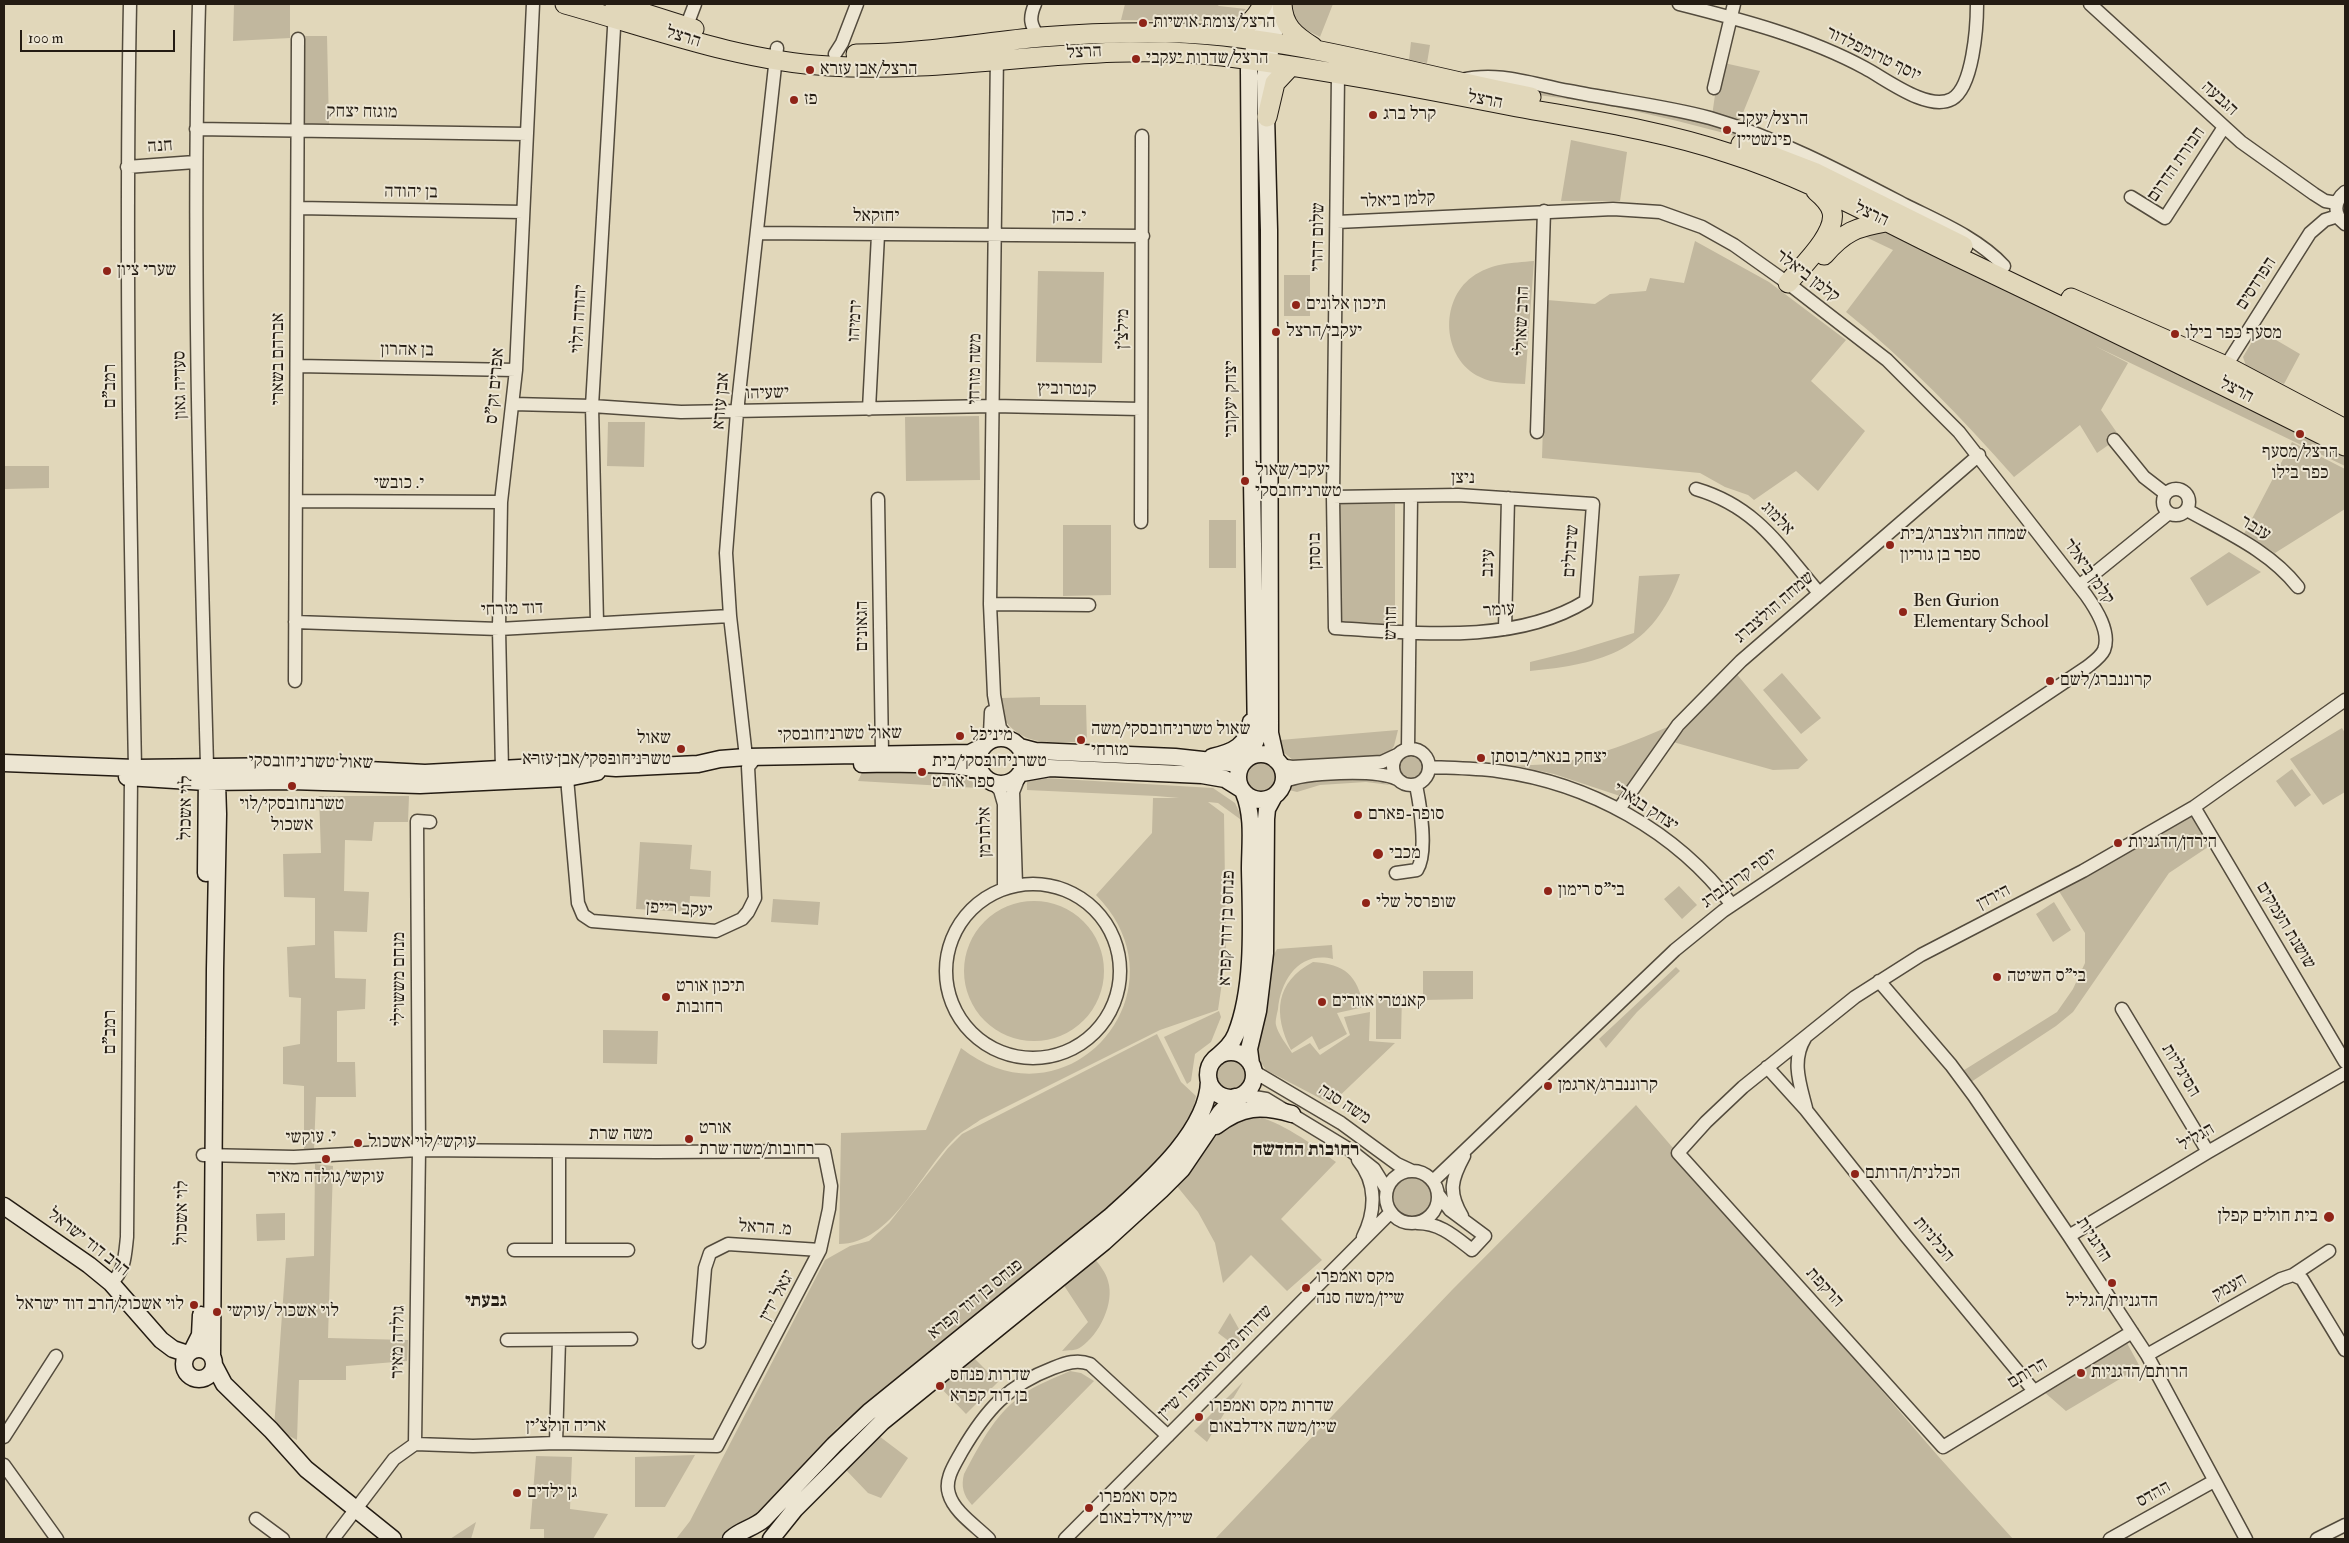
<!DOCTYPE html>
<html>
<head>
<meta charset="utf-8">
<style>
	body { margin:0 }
	#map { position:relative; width:2349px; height:1543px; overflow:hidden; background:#e1d7ba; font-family:"IM FELL Double Pica",serif }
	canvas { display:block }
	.frame { position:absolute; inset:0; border:5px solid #241c13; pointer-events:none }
	.scale { position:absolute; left:20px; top:30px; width:155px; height:22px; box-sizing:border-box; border:2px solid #241c13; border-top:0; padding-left:6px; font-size:15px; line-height:18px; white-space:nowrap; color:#241c13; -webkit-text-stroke:4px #ece5d2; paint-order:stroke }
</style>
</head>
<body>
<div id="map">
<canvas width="2349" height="1543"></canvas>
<div class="frame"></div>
<div class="scale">100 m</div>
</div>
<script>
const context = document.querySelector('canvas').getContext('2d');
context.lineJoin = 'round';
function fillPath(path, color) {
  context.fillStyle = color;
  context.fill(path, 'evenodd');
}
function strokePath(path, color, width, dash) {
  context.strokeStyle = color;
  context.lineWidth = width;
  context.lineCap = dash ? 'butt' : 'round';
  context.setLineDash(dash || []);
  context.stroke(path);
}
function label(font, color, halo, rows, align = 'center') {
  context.font = font + ' "IM FELL Double Pica","Frank Ruhl Libre",serif';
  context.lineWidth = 4;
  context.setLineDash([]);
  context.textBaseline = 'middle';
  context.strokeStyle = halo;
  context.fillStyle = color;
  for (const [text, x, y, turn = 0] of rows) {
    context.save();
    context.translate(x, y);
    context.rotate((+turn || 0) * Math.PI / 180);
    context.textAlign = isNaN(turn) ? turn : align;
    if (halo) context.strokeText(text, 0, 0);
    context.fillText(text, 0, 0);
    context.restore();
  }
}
fillPath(new Path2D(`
	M234,4H290V38L233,41Z
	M1125,4H1216L1219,6L1246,9L1236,18L1218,21L1121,20Z
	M1290,4H1333L1320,37C1302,28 1294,24 1290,4Z
	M302,36H327L329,125H304Z
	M1411,42L1430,45L1427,63L1409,60Z
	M1724,63L1760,71L1738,125L1712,116L1716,88Z
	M1478,77L1710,120L1757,142C1704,127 1651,114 1597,103C1558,96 1513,96 1478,77Z
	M1571,140L1627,152L1620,201H1561Z
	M1872,225L2345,452V466L2095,346L2128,363L2101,410L2120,437L2097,453L2080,425L2014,477C1962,418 1907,361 1846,312L1893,250L1851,230Z
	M1695,241L1769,282L1846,340L1811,381L1865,431L1818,491L1796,471L1754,500L1748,495L1725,487L1700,473L1542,458L1547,300L1595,304L1610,294L1646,291L1650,278L1684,283Z
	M1534,261L1525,384C1510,383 1493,384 1480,377C1442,359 1439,301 1472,277C1491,263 1512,263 1534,261Z
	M1038,271L1104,272L1102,363L1036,362Z
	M1284,275H1310V316H1284Z
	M2259,330L2300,354L2284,384L2246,366L2243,357Z
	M979,416L980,480L906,481L905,417Z
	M608,422H645L644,467L607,466Z
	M2292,442L2345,469V509L2275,553L2244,534Z
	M49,466V488L5,489V466Z
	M1340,504H1395V624H1340Z
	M1209,520H1236V568H1209Z
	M1063,525H1111V595L1063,596Z
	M2229,552L2261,572L2207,606L2190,578Z
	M1680,574C1653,650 1604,664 1530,671V662L1575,651L1634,633L1639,576Z
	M1735,672L1808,760L1798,769L1773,770L1673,742Z
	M1782,673L1821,718L1801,734L1763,690Z
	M1040,697V705H1086L1087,742C1053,741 1025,749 1003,718L1001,698Z
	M1670,726L1620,796L1554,774L1512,765C1568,768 1619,748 1670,726Z
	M2342,728L2345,733V792L2323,805L2290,759Z
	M1398,730L1394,746L1389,753L1378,756L1309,761L1293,760L1283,752L1280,740Z
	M1396 767a15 15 0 1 1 30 0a15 15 0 1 1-30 0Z
	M1241 778a18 18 0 1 1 36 0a18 18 0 1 1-36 0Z
	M887,767L968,778L979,788L858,781L864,768Z
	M2292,769L2311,795L2295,807L2276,781Z
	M1369,776L1390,785L1366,782L1320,785L1297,792L1289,790L1299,779Z
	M1027,777L1213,788L1235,803L1244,822L1218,803L1208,802L1224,814L1226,955L1218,1010L1160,1030L980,1120C972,1126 962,1131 955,1138C921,1171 892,1244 839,1244L841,1133L926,1130L961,1048C1067,1132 1191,991 1096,895L1152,833L1153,798H1179L1156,796L1027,790Z
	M319,796H409L408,822H374L372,841L345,840L344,891L369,892L367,932L334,931L335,978L366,979L365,1009L337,1011V1062H355L356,1097H316L314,1150L304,1151V1086L283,1084V1047L300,1044L301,998L289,997L287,947L315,945V898L284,897L283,854L321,853Z
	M2191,815L2208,847L2169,873L2073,1012L2056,1026L1968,1084L1961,1072L2057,1012L2073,989L2085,963V933L2057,888Z
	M640,842L692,845L690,869L711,871L710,897L690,896L689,912L636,909Z
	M1679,886L1697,905L1682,919L1664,899Z
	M773,899L820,902L818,925L771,922Z
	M964 971a70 70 0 1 1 140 0a70 70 0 1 1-140 0Z
	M2054,902L2071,930L2053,942L2036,914Z
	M1332,945L1333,959C1300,951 1281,979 1278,1009C1277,1014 1275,1021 1276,1025C1278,1034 1287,1045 1292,1053L1310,1043L1320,1055L1350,1035L1344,1017L1370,1012L1369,1041L1395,1043L1331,1104L1266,1070L1257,1057L1272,958L1277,949Z
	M1313,962C1345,964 1357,975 1364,1007L1337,1013L1347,1034L1319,1050L1312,1036L1291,1050C1273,1014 1275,982 1313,962Z
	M1676,967L1680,971L1637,1012L1606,1048L1599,1039Z
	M1423,971H1473V999L1423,1000Z
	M1376,994H1402L1401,1039H1376Z
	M1219,1011L1221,1017L1211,1042L1195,1054L1191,1081L1187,1084L1164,1037Z
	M603,1030L658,1031L657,1064L603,1063Z
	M1157,1034L1181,1082L1196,1096L1191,1123L1167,1152L1104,1213L989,1303L837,1428L758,1514L723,1539H676L690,1521L825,1260L850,1246L869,1241L889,1223L948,1148L962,1134Z
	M1215 1075a16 16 0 1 1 32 0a16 16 0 1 1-32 0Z
	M1636,1105L1938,1456L2013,1539H1215L1452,1290Z
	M1253,1116C1278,1119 1315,1146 1336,1162L1281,1219L1322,1260L1287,1291L1251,1255L1223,1283L1215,1243L1198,1212L1176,1185C1198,1157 1216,1126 1253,1116Z
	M315,1164L333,1166L328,1338L408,1340L407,1361L346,1366V1380H299L297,1440L274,1428L286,1258L314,1256Z
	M1391 1197a21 21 0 1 1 42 0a21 21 0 1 1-42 0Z
	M285,1213V1240L257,1241L256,1214Z
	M1094,1258C1100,1265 1106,1273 1108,1281C1115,1303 1099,1335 1081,1347C1076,1351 1068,1350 1062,1351L1088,1322L1063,1284Z
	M1230,1313L1244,1338L1234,1345L1218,1333Z
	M2127,1343L2140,1367L2066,1411L2043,1391Z
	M971,1355L998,1382L966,1414L936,1383Z
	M1070,1371L1081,1373L1094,1381L972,1505C963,1495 961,1486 964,1474C981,1442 997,1410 1028,1391C1041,1383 1057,1377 1070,1371Z
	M1243,1382L1207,1442L1194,1431Z
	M879,1436L908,1458L881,1498L868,1493L846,1470Z
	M695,1455L665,1507H635V1457Z
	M536,1456L572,1457L570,1509L608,1514L593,1539H544V1529H530Z
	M476,1522L471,1539H449H450Z`), '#c1b79e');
const street = new Path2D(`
	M130,4C125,258 130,513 135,768
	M199,4C192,258 200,512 207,765
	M1035,4C1029,18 1030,25 1039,37
	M1679,4C1742,20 1808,37 1865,68C1886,79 1928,112 1952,99C1973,87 1977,27 1977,4
	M2090,4L2241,142L2314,194L2325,201L2337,203
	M684,33L695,4
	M997,53L990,604L994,695L1000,728L1010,740
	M835,54L842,43L857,4
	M1461,80C1499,71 1531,84 1569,91C1614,100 1666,106 1710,118C1778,138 1842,172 1905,205C1939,222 1978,238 2004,266
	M1714,88L1734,4
	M196,129L527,134
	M127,167L195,162
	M2345,192C2334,201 2333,215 2345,224
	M2131,197L2165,218L2224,127
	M298,208L523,212
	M1337,222L1613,209L1660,212L1702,227L1734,245L1789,284L1887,360L1959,432L2086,595C2096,609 2111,632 2104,650C2101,657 2092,663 2087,667L1723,911L1675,950L1433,1181
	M757,233L1143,236
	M297,366L516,370
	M2222,372L2310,233L2325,220L2338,216
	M513,404L592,406L681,412L993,406L1141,409
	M869,409L878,235
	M1537,432L1544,211
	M2114,440L2144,477L2166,494
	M2163 502a13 13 0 1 1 26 0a13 13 0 1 1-26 0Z
	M1696,489C1757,507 1780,547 1819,593
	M1333,497L1458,495L1593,504L1586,601C1515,645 1416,633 1335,628L1333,497L1338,75
	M878,499L882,753
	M296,501L501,502
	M2187,510C2226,532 2270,551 2298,587
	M1141,522L1142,136
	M2079,586L2169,513
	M990,604L1089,605
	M295,622L499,629L730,616
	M597,623L592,406L615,11
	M1505,629L1508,498
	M295,681L298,39
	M985,744L990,734L991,712
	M1393 767a18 18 0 1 1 36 0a18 18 0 1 1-36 0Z
	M1408,749L1411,497
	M746,757L730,616L726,553L737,412L777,48
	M1280,765L1292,767L1382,762L1397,755
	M1429,767C1452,768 1475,768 1498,771C1589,783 1676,831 1732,905
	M502,770L499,629L501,502L516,370L533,4
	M567,778L578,903L583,915L592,921L716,931L742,919L748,912L755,898L748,767L756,757
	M990,780L1000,790L1004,804V888
	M1283,782C1304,772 1376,769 1397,779
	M2194,807L2345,1062
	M1619,809L1678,725L1741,661L1979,455
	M1396,873L1417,870C1428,853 1420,805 1416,785
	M946 971a87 87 0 1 1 174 0a87 87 0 1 1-174 0Z
	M1016,885L1013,792L1019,777
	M1879,981L1951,1065L1974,1096L2069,1236L2147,1355L2246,1539
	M2122,1009L2208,1152
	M1805,1038C1791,1061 1800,1084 1806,1108
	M1767,1067L1806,1110L1906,1236L2034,1391
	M1253,1071L1341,1123L1397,1164L1412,1171
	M1242,1095L1266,1099L1350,1150L1374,1169L1387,1190
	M203,1155L294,1157L419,1150L656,1152L824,1151L831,1186L829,1209L820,1250L717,1446L556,1443L473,1446L415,1444
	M1358,1160C1377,1183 1376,1211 1363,1237
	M1386 1197a26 26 0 1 1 52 0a26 26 0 1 1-52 0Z
	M1462,1216C1448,1192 1451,1180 1464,1156
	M1417,1223C1440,1223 1454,1236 1472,1250L1485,1236L1450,1210L1438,1194
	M2069,1236L2208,1152L2345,1073
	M514,1250H628
	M559,1250V1152
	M2293,1275L2302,1279L2345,1350
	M111,1283C125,1271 125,1255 127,1237L131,777
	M2132,1332L1943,1447L1678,1153L1706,1122L1743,1087L1855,997L1921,955L2083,871L2194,807L2345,700
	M507,1340L631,1339
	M699,1342L705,1268L710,1253L728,1244L820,1250
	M2147,1355L2281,1279L2293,1275L2329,1251
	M4,1437L56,1356
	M556,1443L559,1340
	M415,1444L419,1150L417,821L430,822
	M4,1465L57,1539
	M256,1519L283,1539
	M333,1539L394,1459L415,1444
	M989,1539C976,1526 954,1512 949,1494C944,1479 955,1464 962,1451C986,1410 1008,1385 1053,1368C1066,1363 1077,1359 1090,1364L1168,1436
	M1065,1539L1391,1212
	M2110,1539L2214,1481
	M2317,1539L2345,1525`);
const secondary = new Path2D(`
	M978 761a23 23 0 1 1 46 0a23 23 0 1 1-46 0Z
	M1020,747L1035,751L1175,757L1230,763L1245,760
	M1238 777a23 23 0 1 1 46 0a23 23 0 1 1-46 0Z
	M1212,757C1234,752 1247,746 1251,722
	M1248,758L1256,740L1252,480L1249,70L1265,4
	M1276,760L1270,733L1269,230L1265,76L1280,4
	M4,763L135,768L292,766L425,773L576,765L616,768L698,764L720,759L746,757L970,753L982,747
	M862,764C886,764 963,761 980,771
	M1022,773L1050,768L1202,775L1225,779L1241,789
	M127,777L206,782L291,781L420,785L567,778L597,772
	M206,873L207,773
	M1208 1075a23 23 0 1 1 46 0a23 23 0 1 1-46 0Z
	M1217,1057C1225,1050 1232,1044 1236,1034C1255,986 1251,920 1250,869C1250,845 1254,817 1244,793
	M1251,1064L1249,1049L1258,1011L1265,953L1266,819L1267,809L1274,796
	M1216,1126C1242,1106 1261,1105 1292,1114
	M4,1206L89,1265L111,1283L161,1340L173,1349L188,1354
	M184 1364a15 15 0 1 1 30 0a15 15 0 1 1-30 0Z
	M192,1351L200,1335L201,1315
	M212,1355L215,969L218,814L217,782L212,774
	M214,1365L224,1384L271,1430L306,1469L393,1539
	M731,1539C740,1530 754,1528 764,1519L834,1445L869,1412L1111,1216C1146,1184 1208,1132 1209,1081
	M771,1539L795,1509L882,1422L1104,1242L1161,1190L1182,1169L1220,1113L1235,1097`);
const primary = new Path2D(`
	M565,4C652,28 739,61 829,66C961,74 1091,40 1222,56C1321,69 1419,88 1517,107C1588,120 1659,130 1728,153C1808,178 1883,221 1958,257C2088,319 2217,382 2345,446
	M615,4L694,29
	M1282,4C1283,26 1294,35 1313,47
	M1225,35C1244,29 1255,21 1263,4
	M856,54C918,54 979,43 1041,37C1087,33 1134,32 1181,33C1300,38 1415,75 1531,97
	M1267,117L1275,83L1290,67
	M1741,144L1814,172L1963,246
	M1824,255C1844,232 1856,227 1886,222
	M1788,283C1801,267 1837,234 1832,212C1830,203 1822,196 1816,191
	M2071,298L2226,366L2345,429`);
strokePath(street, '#534b3d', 15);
strokePath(secondary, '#241c13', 19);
strokePath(primary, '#241c13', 21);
strokePath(street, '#ece5d2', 12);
strokePath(secondary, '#ece5d2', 16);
strokePath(primary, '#e1d7ba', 19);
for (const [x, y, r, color] of [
	[1143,23,5,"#8f2418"],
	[1136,59,5,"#8f2418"],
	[810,70,5,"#8f2418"],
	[794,100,5,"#8f2418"],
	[1373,115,5,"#8f2418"],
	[1727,130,5,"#8f2418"],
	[107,271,5,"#8f2418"],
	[1296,305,5,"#8f2418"],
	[1276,332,5,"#8f2418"],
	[2175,334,5,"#8f2418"],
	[2300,434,5,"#8f2418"],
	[1245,481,5,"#8f2418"],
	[1890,545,5,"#8f2418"],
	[1903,612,5,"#8f2418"],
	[2050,681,5,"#8f2418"],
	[960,736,5,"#8f2418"],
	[1081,740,5,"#8f2418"],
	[681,749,5,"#8f2418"],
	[1481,758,5,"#8f2418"],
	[922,772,5,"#8f2418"],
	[292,786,5,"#8f2418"],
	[1358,815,5,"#8f2418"],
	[2118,843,5,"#8f2418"],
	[1378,854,6,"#8f2418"],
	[1548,891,5,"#8f2418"],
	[1366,903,5,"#8f2418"],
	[1997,977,5,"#8f2418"],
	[666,997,5,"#8f2418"],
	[1322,1002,5,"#8f2418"],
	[1548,1086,5,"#8f2418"],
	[689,1139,5,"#8f2418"],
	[358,1143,5,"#8f2418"],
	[326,1159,5,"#8f2418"],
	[1855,1174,5,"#8f2418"],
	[2329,1217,6,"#8f2418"],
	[2112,1283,5,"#8f2418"],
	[1306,1288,5,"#8f2418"],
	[194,1305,5,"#8f2418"],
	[217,1312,5,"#8f2418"],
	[2081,1373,5,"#8f2418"],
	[940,1386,5,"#8f2418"],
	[1199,1417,5,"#8f2418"],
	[517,1493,5,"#8f2418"],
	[1089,1508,5,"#8f2418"]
]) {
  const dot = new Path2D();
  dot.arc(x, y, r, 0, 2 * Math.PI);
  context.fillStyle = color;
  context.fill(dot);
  strokePath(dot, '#ece5d2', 2);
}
label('18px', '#241c13', '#ece5d2', [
	["הרצל/צומת אושיות",1153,23],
	["הרצל/שדרות יעקבי",1146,59],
	["הרצל/אבן עזרא",820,70],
	["פז",804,100],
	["קרל ברג",1383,115],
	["הרצל/יעקב",1737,120],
	["פינשטיין",1737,141],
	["שערי ציון",117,271],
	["תיכון אלונים",1306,305],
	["יעקבי/הרצל",1286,332],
	["מסעף כפר בילו",2185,334],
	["הרצל/מסעף",2300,453,"center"],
	["כפר בילו",2300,474,"center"],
	["יעקבי/שאול",1255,471],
	["טשרניחובסקי",1255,492],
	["שמחה הולצברג/בית",1900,535],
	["ספר בן גוריון",1900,556],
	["Ben Gurion",1913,602],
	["Elementary School",1913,623],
	["קרוננברג/לשם",2060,681],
	["שאול טשרניחובסקי/משה",1091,730],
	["מזרחי",1091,751],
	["מיניכל",970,736],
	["שאול",671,739,"right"],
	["טשרניחובסקי/אבן עזרא",671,760,"right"],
	["יצחק בנארי/בוסתן",1491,758],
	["טשרניחובסקי/בית",932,762],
	["ספר אורט",932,783],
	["טשרנחובסקי/לוי",292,805,"center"],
	["אשכול",292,826,"center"],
	["סופר-פארם",1368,815],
	["הירדן/הדגניות",2128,843],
	["מכבי",1389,854],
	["בי\"ס רימון",1558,891],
	["שופרסל שלי",1376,903],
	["בי\"ס השיטה",2007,977],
	["תיכון אורט",676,987],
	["רחובות",676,1008],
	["קאנטרי אזורים",1332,1002],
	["קרוננברג/ארגמן",1558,1086],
	["אורט",699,1129],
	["רחובות/משה שרת",699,1150],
	["עוקשי/לוי אשכול",368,1143],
	["הכלנית/הרותם",1865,1174],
	["עוקשי/גולדה מאיר",326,1178,"center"],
	["בית חולים קפלן",2318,1217,"right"],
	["מקס ואמפרו",1316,1278],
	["שיין/משה סנה",1316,1299],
	["הדגניות/הגליל",2112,1302,"center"],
	["לוי אשכול/הרב דוד ישראל",184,1305,"right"],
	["לוי אשכול /עוקשי",227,1312],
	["הרותם/הדגניות",2091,1373],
	["שדרות פנחס",950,1376],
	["בן דוד קפרא",950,1397],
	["שדרות מקס ואמפרו",1209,1407],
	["שיין/משה אידלבאום",1209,1428],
	["גן ילדים",527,1493],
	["מקס ואמפרו",1099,1498],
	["שיין/אידלבאום",1099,1519]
], 'left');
label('18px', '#241c13', '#ece5d2', [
	["הרצל",683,38,17],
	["הרצל",1084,53,-3],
	["יוסף טרומפלדור",1873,55,26],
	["הגבעה",2219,99,42],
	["הרצל",1485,101,11],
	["מוגזח יצחק",362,113,1],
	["חנה",160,147,-4],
	["חבורת הדרום",2177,165,-55],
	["בן יהודה",411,193,1],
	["קלמן ביאלר",1398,201,-3],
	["הרצל",1871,215,25],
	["יחזקאל",876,217],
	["י. כהן",1069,217,1],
	["שלום דהרי",1319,237,-89],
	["קלמן ביאלר",1807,277,37],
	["הפרדסים",2257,284,-57],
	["יהודה הלוי",580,319,-87],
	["ירמיהו",856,321,-87],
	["הרב שאולי",1523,321,-88],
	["מילצ'ן",1124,329,-89],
	["בן אהרון",407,351,1],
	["אברהם בשארי",279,359,-90],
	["משה מזרחי",976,369,-89],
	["סעדיה גאון",181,385,-91],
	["רמב\"ם",111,386,-90],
	["אפרים זק\"ס",496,386,-85],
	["קנטרוביץ",1067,390,1],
	["הרצל",2236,391,27],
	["ישעיהו",767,394,-2],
	["יצחק יעקובי",1232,399,-90],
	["אבן עזרא",722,401,-85],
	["ניצן",1463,479,1],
	["י. כובשי",399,484],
	["אלמוג",1777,519,46],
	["ענבר",2255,529,31],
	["בוסתן",1316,551,-91],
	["שיבולים",1572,551,-86],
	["עינב",1489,563,-89],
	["קלמן ביאלר",2088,572,55],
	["שמחה הולצברג",1775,608,-41],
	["דוד מזרחי",512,610,-2],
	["עומר",1499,611,-5],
	["חורש",1392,623,-89],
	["הגאונים",863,626,-90],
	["שאול טשרניחובסקי",840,735,-1],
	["שאול טשרניחובסקי",311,763,1],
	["לוי אשכול",187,808,-89],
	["יצחק בנארי",1645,808,33],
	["אלתרמן",986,832,-91],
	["יוסף קרוננברג",1740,879,-36],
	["הירדן",1994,898,-27],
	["יעקב רייפן",679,910,3],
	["שושנת העמקים",2285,926,59],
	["פנחס בן דוד קפרא",1228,928,-88],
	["מנחם מששוילי",400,979,-90],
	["רמב\"ם",111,1032,-90],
	["הסיגליות",2180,1071,59],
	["משה סנה",1344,1105,33],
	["משה שרת",621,1135],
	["י. עוקשי",311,1138,-2],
	["הגליל",2197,1138,-31],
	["לוי אשכול",183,1213,-89],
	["מ. הראל",765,1229,4],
	["הכלניות",1933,1240,50],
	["הדגניות",2093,1240,57],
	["הרב דוד ישראל",88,1243,38],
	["הרקפת",1824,1288,48],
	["העמק",2230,1288,-30],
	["יגאל ידין",778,1296,-62],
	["פנחס בן דוד קפרא",976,1300,-39],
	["גולדה מאיר",399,1342,-89],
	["שדרות מקס ואמפרו שיין",1216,1363,-45],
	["הרותם",2028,1374,-31],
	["אריה דולצ'ין",566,1427],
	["ההדס",2154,1495,-29]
]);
label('bold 19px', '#241c13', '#ece5d2', [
	["רחובות החדשה",1306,1151],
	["גבעתי",486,1302]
]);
</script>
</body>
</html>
